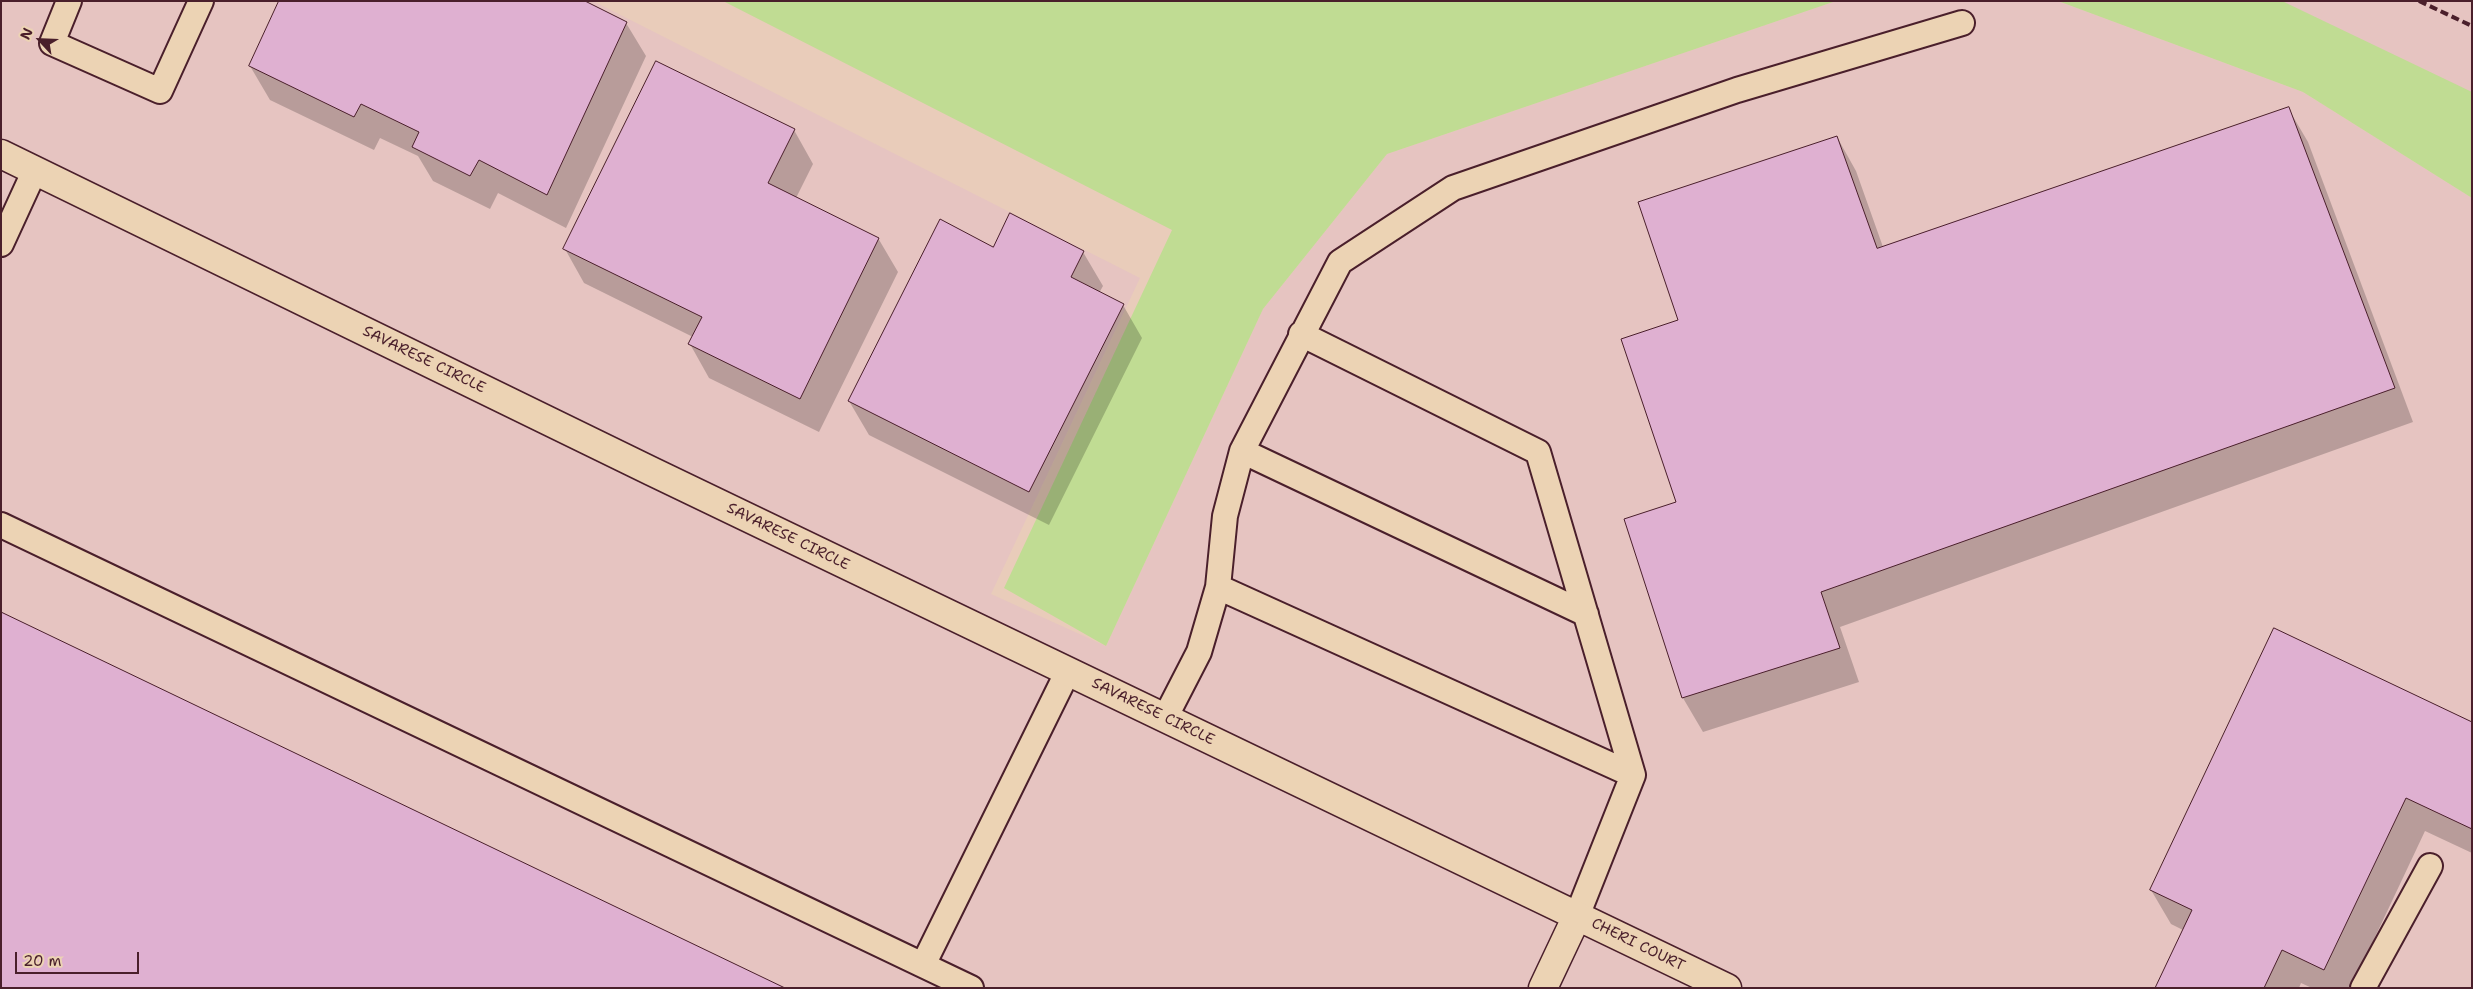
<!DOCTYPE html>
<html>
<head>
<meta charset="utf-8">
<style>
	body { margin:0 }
	#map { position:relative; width:2473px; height:989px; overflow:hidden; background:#e9ccba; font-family:"Shantell Sans",sans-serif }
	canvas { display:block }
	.frame { position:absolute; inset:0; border:2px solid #4a1f2b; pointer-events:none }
	.north { position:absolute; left:15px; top:15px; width:50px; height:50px; -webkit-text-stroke:4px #ecd3b4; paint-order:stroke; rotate:295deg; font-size:14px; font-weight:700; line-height:20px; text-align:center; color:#4a1f2b }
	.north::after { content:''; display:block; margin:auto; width:18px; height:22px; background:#4a1f2b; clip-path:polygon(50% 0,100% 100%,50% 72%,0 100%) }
	.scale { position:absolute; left:15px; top:952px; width:124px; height:22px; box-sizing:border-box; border:2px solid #4a1f2b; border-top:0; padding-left:6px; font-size:15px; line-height:18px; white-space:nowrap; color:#4a1f2b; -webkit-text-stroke:4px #ecd3b4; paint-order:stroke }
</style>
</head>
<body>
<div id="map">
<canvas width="2473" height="989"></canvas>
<div class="frame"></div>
<div class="north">N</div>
<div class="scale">20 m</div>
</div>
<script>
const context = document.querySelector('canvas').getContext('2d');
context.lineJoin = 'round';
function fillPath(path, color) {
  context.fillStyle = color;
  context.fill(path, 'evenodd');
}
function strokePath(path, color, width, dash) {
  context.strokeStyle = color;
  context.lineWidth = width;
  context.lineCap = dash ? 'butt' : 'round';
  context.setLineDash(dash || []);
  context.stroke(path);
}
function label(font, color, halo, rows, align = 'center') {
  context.font = font + ' "Shantell Sans",sans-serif';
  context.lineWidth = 4;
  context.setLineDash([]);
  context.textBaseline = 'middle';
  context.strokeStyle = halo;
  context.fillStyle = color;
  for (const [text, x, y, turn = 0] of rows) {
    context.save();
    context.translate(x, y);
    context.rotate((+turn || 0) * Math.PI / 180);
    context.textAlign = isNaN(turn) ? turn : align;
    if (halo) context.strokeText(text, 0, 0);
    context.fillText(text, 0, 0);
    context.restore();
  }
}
fillPath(new Path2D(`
	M1,1H593L1140,278L991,594L1106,646L1263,309L1387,154L1836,1H2058L2303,92L2472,198V988H1Z
	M2107,1H2472V178L2314,77Z`), '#e6c4c1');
fillPath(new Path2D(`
	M723,1H1836L1387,154L1263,309L1106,646L1004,588L1172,230Z
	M2058,1H2282L2472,92V198L2303,92Z`), '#c0dc93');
fillPath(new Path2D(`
	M626,23L646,56L566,228L498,193L490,209L433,181L418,156L380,138L374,150L270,100L250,66Z
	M2288,108L2308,142L2413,422L1840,627L1859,682L1703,732L1683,698L1626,520L1678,503L1679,321L1837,137L1856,171L1883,247Z
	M794,130L813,164L796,198L878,238L898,272L819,432L709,378L690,344L693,337L584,283L565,249Z
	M993,248L1083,252L1103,286L1099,293L1123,305L1142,338L1049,525L869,435L849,401Z
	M2472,723V853L2425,831L2351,988H2312L2301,983L2299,988H2156L2183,930L2171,924L2151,890Z`), '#0003');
const building = new Path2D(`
	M279,1H585L627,22L547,195L479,160L470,176L412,147L419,132L361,104L354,117L249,66Z
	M656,61L795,129L768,183L879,238L800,399L688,344L702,317L563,249Z
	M2289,107L2395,388L1821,592L1840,648L1682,698L1624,519L1676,502L1621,339L1678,320L1638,202L1837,136L1877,248Z
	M1010,213L1084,251L1071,277L1124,304L1029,492L848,401L940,219L993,247Z
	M1,612L785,988H1Z
	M2274,628L2472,722V829L2406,798L2324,970L2282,950L2264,988H2155L2192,910L2150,890Z`);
fillPath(building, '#dfb0d1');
strokePath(building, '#4a1f2b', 1);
const lane = new Path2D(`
	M69,1L52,43L160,91L201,1
	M1,244L35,170
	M1301,334L1538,452L1633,775L1577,916
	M1242,451L1586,614
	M1,525L971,988
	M1165,718L1199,652L1218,587
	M1633,775L1218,587L1225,516L1242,451L1340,262L1453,188L1737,90L1962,23
	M923,965L1068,671
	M2363,988L2430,866`);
const street = new Path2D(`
	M1,154L651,471L1727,988
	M1543,988L1577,916`);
strokePath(lane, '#4a1f2b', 28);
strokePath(street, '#4a1f2b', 31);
strokePath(lane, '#ecd3b4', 24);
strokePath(street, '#ecd3b4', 28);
strokePath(new Path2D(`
	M2419,1L2472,26`), '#4a1f2b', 4, [8, 4]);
label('15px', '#4a1f2b', '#ecd3b4', [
	["SAVARESE CIRCLE",424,360,26],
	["SAVARESE CIRCLE",788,537,26],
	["SAVARESE CIRCLE",1153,712,26],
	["CHERI COURT",1638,945,26]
]);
</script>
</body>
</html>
